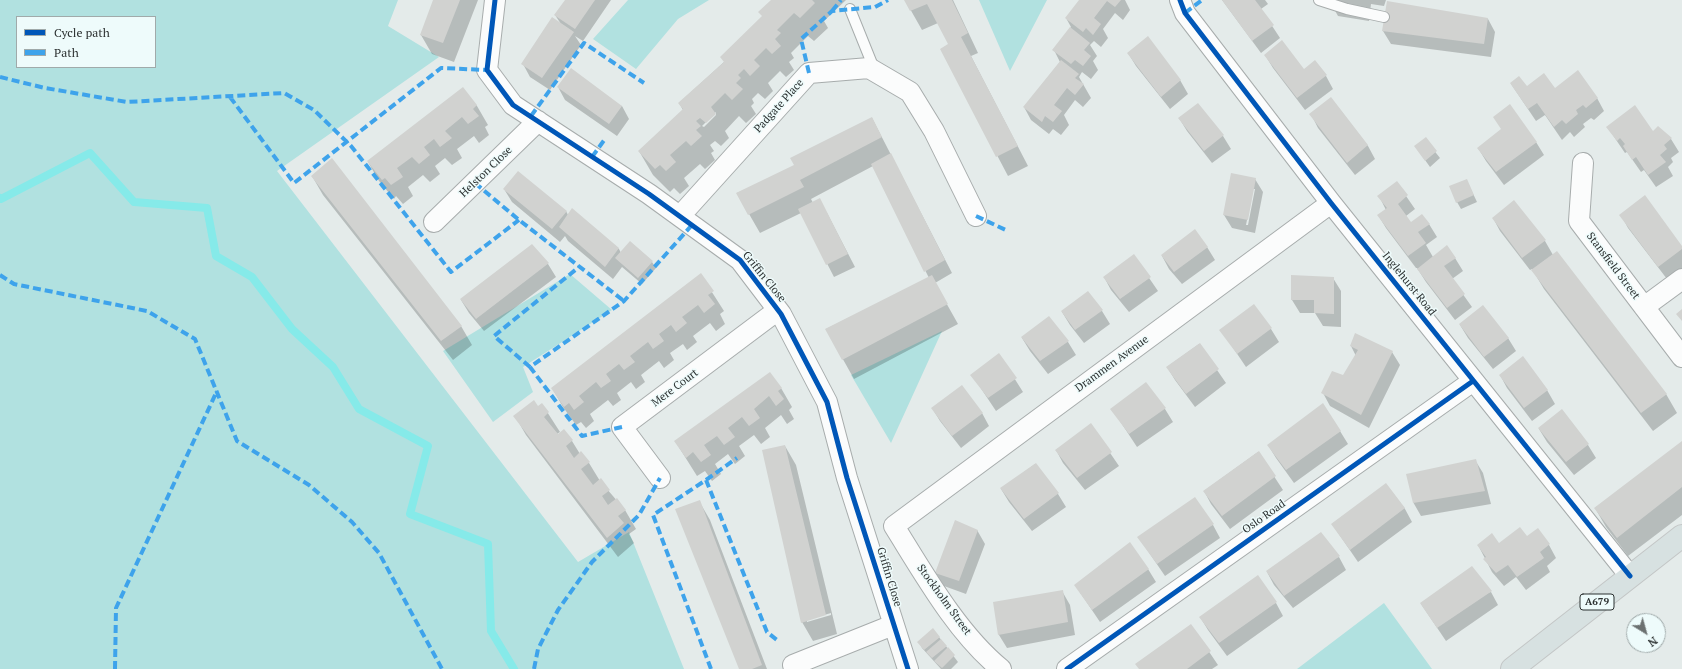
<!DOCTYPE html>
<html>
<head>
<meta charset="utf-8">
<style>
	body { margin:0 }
	#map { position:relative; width:1682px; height:669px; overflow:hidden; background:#e4ebea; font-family:"PT Serif",serif }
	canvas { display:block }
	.legend { position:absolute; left:16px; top:16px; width:140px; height:52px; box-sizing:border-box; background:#eefbfb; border:1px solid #a0aaaa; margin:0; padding:5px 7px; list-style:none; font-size:12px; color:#2b3030 }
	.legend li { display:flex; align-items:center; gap:8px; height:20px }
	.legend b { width:20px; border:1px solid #a0aaaa }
	.north { position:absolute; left:1626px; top:613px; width:40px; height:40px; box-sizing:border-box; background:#eefbfb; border:1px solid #a0aaaa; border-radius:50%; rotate:143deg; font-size:11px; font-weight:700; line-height:16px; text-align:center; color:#2b3030 }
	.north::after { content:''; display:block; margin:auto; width:14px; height:18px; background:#6c7171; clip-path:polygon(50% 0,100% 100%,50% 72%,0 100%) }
</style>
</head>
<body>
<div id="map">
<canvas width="1682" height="669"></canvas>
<ul class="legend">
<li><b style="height:5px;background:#0057b8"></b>Cycle path</li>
<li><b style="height:5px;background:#3ea3eb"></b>Path</li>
</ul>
<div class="north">N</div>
</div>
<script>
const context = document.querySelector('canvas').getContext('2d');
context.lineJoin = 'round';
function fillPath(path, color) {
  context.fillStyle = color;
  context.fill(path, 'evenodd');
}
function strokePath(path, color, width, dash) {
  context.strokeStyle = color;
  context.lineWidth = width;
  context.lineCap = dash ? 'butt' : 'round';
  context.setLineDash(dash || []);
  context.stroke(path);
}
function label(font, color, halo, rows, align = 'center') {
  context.font = font + ' "PT Serif",serif';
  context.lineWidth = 3;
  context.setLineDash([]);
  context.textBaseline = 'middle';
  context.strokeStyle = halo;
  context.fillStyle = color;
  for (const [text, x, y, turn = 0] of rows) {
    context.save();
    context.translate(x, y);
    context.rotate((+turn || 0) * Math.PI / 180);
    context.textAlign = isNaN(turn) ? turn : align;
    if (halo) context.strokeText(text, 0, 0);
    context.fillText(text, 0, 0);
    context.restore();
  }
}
fillPath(new Path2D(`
	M0,0H398L388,26L439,57L277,171L578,562L629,532L684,669H0ZM17,17H155V67H17Z
	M628,0H709L678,19L636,69L593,39Z
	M979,0H1047L1010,71Z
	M570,274L612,310L523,367L533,392L493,422L443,351Z
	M942,331L891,443L851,375Z
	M1384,603L1432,669H1297Z`), '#b1e1e0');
fillPath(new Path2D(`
	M434,0H478L454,62L432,54L421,35Z
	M566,0H611L583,41L575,36L581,45L550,90L530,77L523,64L561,24L555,15Z
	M772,0H846L824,21L828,28L814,41L808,36L791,53L794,58L789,62L794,70L786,77L780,71L768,83L773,91L765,99L758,93L752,99L754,103L751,106L756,114L746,123L739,116L725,131L729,138L721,146L715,141L710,145L714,151L711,153L715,160L705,169L700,164L684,178L689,186L680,194L674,188L670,192L653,175L639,151L683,110L679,103L724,62L763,17L760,12ZM716,112V115L704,127L702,126Z
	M905,0H953L978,53L971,56L1028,166L1008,176L941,49L949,44L938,23L922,30Z
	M1080,0H1125L1130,10L1123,20L1115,13L1103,29L1108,38L1101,47L1094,41L1090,45L1097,56L1093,61L1098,70L1091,79L1082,72L1079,77L1091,98L1083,107L1075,100L1064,115L1069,125L1061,135L1053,129L1049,134L1031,120L1024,107L1060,62L1054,50L1071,27L1066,18Z
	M1222,0H1265L1268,4L1261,9L1280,38L1261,53Z
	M1329,0H1386L1384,6L1371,4L1369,21L1338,16Z
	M1488,19L1495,32L1491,57L1391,44L1383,31Z
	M1128,53L1180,80L1188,94L1170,109L1136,66Z
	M1265,55L1304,70L1326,76L1333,89L1305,110L1273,68Z
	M1511,84L1527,87L1555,90L1597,98L1604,111L1594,120L1591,118L1583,124L1585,127L1574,137L1570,132L1562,140L1545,115L1536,121Z
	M558,87L622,106L629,119L617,136L565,100Z
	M463,89L477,106L488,125L485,127L489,135L479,143L474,136L457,149L462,158L452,165L445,158L435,166L440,174L430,182L423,175L408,187L413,196L403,204L396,196L394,199L379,181L368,162Z
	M1331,98L1368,146L1375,159L1355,175L1318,128L1311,114Z
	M1198,104L1223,136L1231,149L1212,163L1187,131L1179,118Z
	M872,118L952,273L935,283L958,324L854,379L826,329L929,278L873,166L811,199L813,203L827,213L855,267L834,277L801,213L760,233L737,193L795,166Z
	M1608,128L1653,132L1658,128L1671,139L1679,152L1671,158L1673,162L1668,167L1673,176L1656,187L1644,170L1641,172L1627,152L1625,153Z
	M1502,130L1536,142L1544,155L1504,185L1486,161L1478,148Z
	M1425,139L1440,158L1430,167L1415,146Z
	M312,176L461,326L472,345L453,360L323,195Z
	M1255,179L1263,192L1255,233L1232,228L1224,215ZM1253,189H1255L1248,225H1246Z
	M1467,181L1477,202L1461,209L1457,202Z
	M1397,183L1415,209L1406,216L1411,224H1429L1437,237L1426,245L1433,257L1455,258L1463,271L1452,279L1472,307L1455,320L1426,282L1417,268H1416L1386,228L1378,215L1386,210L1379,196Z
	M504,189L566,211L568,215L572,210L619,249L621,253L652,262L656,268L642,284L622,267L613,279L568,241L565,236L560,242L512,202Z
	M1621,215L1682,247V268L1667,279L1628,228Z
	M1493,218L1545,241L1553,255L1666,394L1677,413L1653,431L1544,289L1532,269L1530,270L1500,231Z
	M532,245L548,264L556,277L484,331L469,313L461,300Z
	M1207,247L1215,260L1182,284L1169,269L1162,256Z
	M1134,256L1158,291L1129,312L1111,290L1104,277Z
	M701,275L724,311L720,314L725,324L716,331L710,323L693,336L697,342L687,350L683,344L670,353L674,360L664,368L659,361L641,375L645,382L636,389L631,382L617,393L621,400L613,406L608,400L590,414L594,421L586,428L581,422L576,425L563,407L552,388Z
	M1333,278L1341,291V327L1323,326L1315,313H1300L1292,300Z
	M1088,292L1102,311L1110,324L1084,343L1070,325L1062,312Z
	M1049,318L1068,342L1076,355L1048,374L1030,351L1022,338Z
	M1460,325L1508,338L1516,351L1493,369L1468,338Z
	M1271,329L1279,342L1246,367L1221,330Z
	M1199,344L1226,383L1195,407L1175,380L1167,367Z
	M1351,346L1392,352L1400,365L1369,428L1330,406L1323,393L1343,377L1356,356Z
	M999,354L1023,392L996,411L972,375Z
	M1500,375L1547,390L1555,404L1532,421L1507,388Z
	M1146,384L1165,409L1173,422L1137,447L1112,409Z
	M781,388L792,407L789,410L794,419L787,424L781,415L765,428L770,437L761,444L754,435L739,446L745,456L735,464L728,454L715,464L721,474L712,481L705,471L697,476L675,441Z
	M542,404L560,432L557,434L572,441L580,454L581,452L589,463L600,481L625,510L636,529L629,534L634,543L618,557L526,435L515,416L537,407Z
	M932,408L982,413L989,426L961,448L940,421Z
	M1562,410L1588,445L1596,458L1574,475L1547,442L1539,429Z
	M1091,425L1119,466L1085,490L1063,463L1056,450Z
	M1340,431L1348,444L1294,483L1276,458L1268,445Z
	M1682,443V515L1628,556L1606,527L1595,508Z
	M785,446L796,465L837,634L813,641L802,622ZM831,613V615L807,622V620Z
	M1258,452L1283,490L1230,529L1211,504L1204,491Z
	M1475,460L1483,473L1491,504L1421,516L1413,502Z
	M1035,464L1058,494L1066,507L1032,531L1009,502L1001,489Z
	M1386,484L1405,509L1412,522L1358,562L1332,524Z
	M699,501L710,520L767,669H740Z
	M1213,525L1220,538L1165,576L1139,538Z
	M977,530L985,544L966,594L944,586L936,573Z
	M1527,538L1549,545L1556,558L1547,566L1550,572L1526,590L1516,577L1504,586L1492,572L1478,545L1499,544Z
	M1339,557L1346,570L1293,608L1274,585L1267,572Z
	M1148,569L1156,582L1100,622L1075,585Z
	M1062,591L1070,605L1075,635L1007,648L999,635L995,603Z
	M1491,592L1498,605L1446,641L1421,604Z
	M1276,603L1283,616L1227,656L1208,630L1200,617Z
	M1191,625L1218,665L1212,669H1139Z
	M939,637L958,662L951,669H941L922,648L919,642Z`), '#0003');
strokePath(new Path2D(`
	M0,198L1,199L90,153L134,202L207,208L216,256L252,277L292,329L333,367L359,409L428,446L410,514L488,544L491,631L514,669`), '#86eae9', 8);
fillPath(new Path2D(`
	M433,0H460L443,43L420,35Z
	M565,0H595L575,29L554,15Z
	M771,0H812L815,3L800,18L794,13L777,30L781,33L775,39L781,46L772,54L766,48L754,60L760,66L750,76L744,69L738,75L741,78L736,83L743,89L732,100L725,93L711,107L716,114L706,123L700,118L696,121L701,126L696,130L702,136L691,146L686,141L670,155L676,162L666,171L660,165L655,169L638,151L683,109L678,103L724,62L720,57L762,16L758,12Z
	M904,0H952L968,33L961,37L1018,146L996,157L940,49L948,44L927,4L910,11Z
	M1079,0H1121L1115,7L1107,1L1094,18L1101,24L1093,35L1086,28L1083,32L1065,18Z
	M1222,0H1255L1274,25L1252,41Z
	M1387,1L1488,18L1484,44L1382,31Z
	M552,17L574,32L542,78L521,64Z
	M1070,27L1090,43L1084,50L1091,56L1083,66L1075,60L1071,64L1052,50Z
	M1148,36L1181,80L1161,97L1127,53Z
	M1282,40L1304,69L1315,60L1327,75L1297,98L1264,55Z
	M1061,60L1079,74L1075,78L1084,84L1075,95L1067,88L1054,105L1062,111L1053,122L1045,116L1042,122L1023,107Z
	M571,68L622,106L609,124L557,87Z
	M1578,70L1598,98L1586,108L1583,105L1576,110L1578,114L1566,124L1562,120L1554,127L1537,103L1528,109L1510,83L1519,76L1527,86L1544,73L1555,88Z
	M463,87L477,105L473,109L479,116L468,124L462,117L445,131L452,138L440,147L434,139L424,147L430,155L419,164L412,157L397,168L403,177L391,185L385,178L382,180L367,161Z
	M1331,97L1368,145L1347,163L1309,114Z
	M1198,103L1224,135L1204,151L1178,118Z
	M1510,104L1537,142L1496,172L1477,148L1501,129L1493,117Z
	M1635,105L1653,131L1658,126L1672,138L1664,145L1667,149L1660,155L1666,162L1648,175L1636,157L1632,160L1623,146L1625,144L1620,138L1617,141L1606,127Z
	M872,117L882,137L800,180L804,187L748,215L736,193L794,165L790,158Z
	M1426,137L1437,151L1425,161L1414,146Z
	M891,153L945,260L924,272L871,164Z
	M332,158L462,326L441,341L311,176Z
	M518,171L567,211L552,229L503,189Z
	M1231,173L1256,178L1248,220L1223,215Z
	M1467,179L1474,195L1456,203L1449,186Z
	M1397,181L1408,195L1398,204L1411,222L1422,214L1430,224L1418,232L1426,243L1408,256L1377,215L1387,208L1377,196Z
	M1645,195L1682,246V249L1658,267L1619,215Z
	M820,198L848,254L826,265L798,209Z
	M1514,200L1546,240L1522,258L1492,218Z
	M572,208L619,248L605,267L559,227Z
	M1195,229L1208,247L1174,272L1161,255Z
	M630,241L653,261L638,278L615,258Z
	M532,244L549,263L476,319L460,299Z
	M1447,245L1456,258L1444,266L1465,294L1447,308L1417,269Z
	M1557,251L1667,394L1641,413L1531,270Z
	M1134,254L1151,277L1120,299L1103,277Z
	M701,273L714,291L708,295L715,304L704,313L698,305L682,317L687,323L676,332L671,325L659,334L664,341L653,349L648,342L630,356L635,362L624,370L619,364L606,374L611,381L601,388L596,382L579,396L584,402L574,410L569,403L564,407L551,388Z
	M932,275L948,304L842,360L825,329Z
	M1291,275L1334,277V314L1314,313V300H1291Z
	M1088,291L1103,310L1075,330L1061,311Z
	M1254,304L1272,328L1237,354L1219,330Z
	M1483,305L1509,338L1484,357L1459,324Z
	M1682,309V321L1676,314Z
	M1049,316L1069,341L1040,361L1021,337Z
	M1355,333L1393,351L1361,415L1321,393L1332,371L1343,375L1358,350L1350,346Z
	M1200,343L1219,369L1186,394L1166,367Z
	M999,353L1017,378L988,398L970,375Z
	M1523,356L1548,390L1524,408L1499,375Z
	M770,372L782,388L778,391L784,399L776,406L769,396L754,409L760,418L749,426L742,417L728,428L735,437L724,445L717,436L704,445L711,455L701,462L693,452L686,458L674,441Z
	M1146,382L1166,408L1129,434L1110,409Z
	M962,385L983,413L952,436L931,408Z
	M534,400L538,406L542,403L549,412L544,417L558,434L564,429L573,440L566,446L574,458L581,451L590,462L581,469L593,485L601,478L610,490L602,496L608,505L617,498L626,510L618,516L624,523L607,538L513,416Z
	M1323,403L1341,431L1286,470L1267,445Z
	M1562,409L1589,444L1566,462L1538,428Z
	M1091,423L1112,452L1077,478L1055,450Z
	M1682,441V487L1617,538L1594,508Z
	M785,445L826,615L801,623L762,450Z
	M1259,451L1276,476L1222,516L1203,491Z
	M1476,459L1485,491L1413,503L1406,474Z
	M1036,463L1059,493L1024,519L1000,488Z
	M1386,483L1405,508L1350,550L1331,524Z
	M1195,497L1214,524L1157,564L1137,537Z
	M700,500L762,665L752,669H739L675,509Z
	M955,520L978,530L959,581L935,573Z
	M1520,527L1527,536L1538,528L1550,544L1540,552L1544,558L1517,577L1508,565L1496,573L1483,559L1486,557L1477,545L1492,533L1499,543Z
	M1321,532L1340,556L1284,596L1266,571Z
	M1130,542L1149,569L1092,610L1074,585Z
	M1472,566L1492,591L1437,628L1420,603Z
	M1258,575L1277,602L1219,643L1199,617Z
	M1063,590L1068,622L998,635L993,602Z
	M1191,624L1211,651L1187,669H1139L1135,664Z
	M933,628L940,637L924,650L917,642Z
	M941,639L947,646L932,658L926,652Z
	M948,647L955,655L942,668L934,661Z`), '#d1d2d0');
const service = new Path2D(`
	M1319,0L1347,9L1384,17
	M850,9L875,71`);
const minor = new Path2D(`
	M495,0L487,70L513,105L649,194L740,260L781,314L827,402L847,478L908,669
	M1180,0L1185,13L1331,203L1630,576
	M1583,163L1579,221L1682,357
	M680,216L809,73L869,68L910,92L934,131L976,216
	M434,222L538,121
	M1644,307L1682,279
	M660,478L622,427L778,310
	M793,665L893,625
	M1001,669C957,633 924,574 894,526L1331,203
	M1067,669L1473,381`);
const primary = new Path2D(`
	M1512,669L1682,536`);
strokePath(service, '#a7acac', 12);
strokePath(minor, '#a7acac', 22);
strokePath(primary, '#c3c6c6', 24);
strokePath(service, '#fbfcfc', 10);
strokePath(minor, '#fbfcfc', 20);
strokePath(primary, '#d7e1e1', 22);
strokePath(new Path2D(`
	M832,11L841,0
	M1185,13L1202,0
	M809,73L801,39L832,11L875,7L888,0
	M0,77L45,88L127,102L284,93L314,110L351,146L451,272L519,220
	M230,97L294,183L441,68L487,70
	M531,116L584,43L644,83
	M592,157L605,139
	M475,183L519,220L624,301
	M976,216L1008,231
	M0,275L14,284L147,311L195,339L237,441L309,485L352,522L379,553L442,669
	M530,367L494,336L579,267
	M622,427L582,436L530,367L624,301L692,225
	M706,480L737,458
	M115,669L116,608L217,391
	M534,669L538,649L558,610L592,562L639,515L660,478
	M711,669L653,515L706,480L767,632L777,640`), '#3ea3eb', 4, [8, 4]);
strokePath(new Path2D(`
	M495,0L487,70L513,105L649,194L740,260L781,314L827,402L847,478L908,669
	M1180,0L1185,13L1331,203L1630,576
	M1067,669L1473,381`), '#0057b8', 5);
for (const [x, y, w] of [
	[1597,602,34]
]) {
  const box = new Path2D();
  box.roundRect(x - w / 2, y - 8, w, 16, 3);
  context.fillStyle = '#eefbfb';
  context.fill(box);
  strokePath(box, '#2b3030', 1);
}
label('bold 10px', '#2b3030', null, [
	["A679",1597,602]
]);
label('11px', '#2b3030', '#eefbfb', [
	["Padgate Place",779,106,-48],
	["Helston Close",486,172,-44],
	["Stansfield Street",1613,266,53],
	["Griffin Close",764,277,51],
	["Inglehurst Road",1409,284,51],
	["Drammen Avenue",1112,364,-36],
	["Mere Court",675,388,-37],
	["Oslo Road",1264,517,-35],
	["Griffin Close",889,577,73],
	["Stockholm Street",944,600,54]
]);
</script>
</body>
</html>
